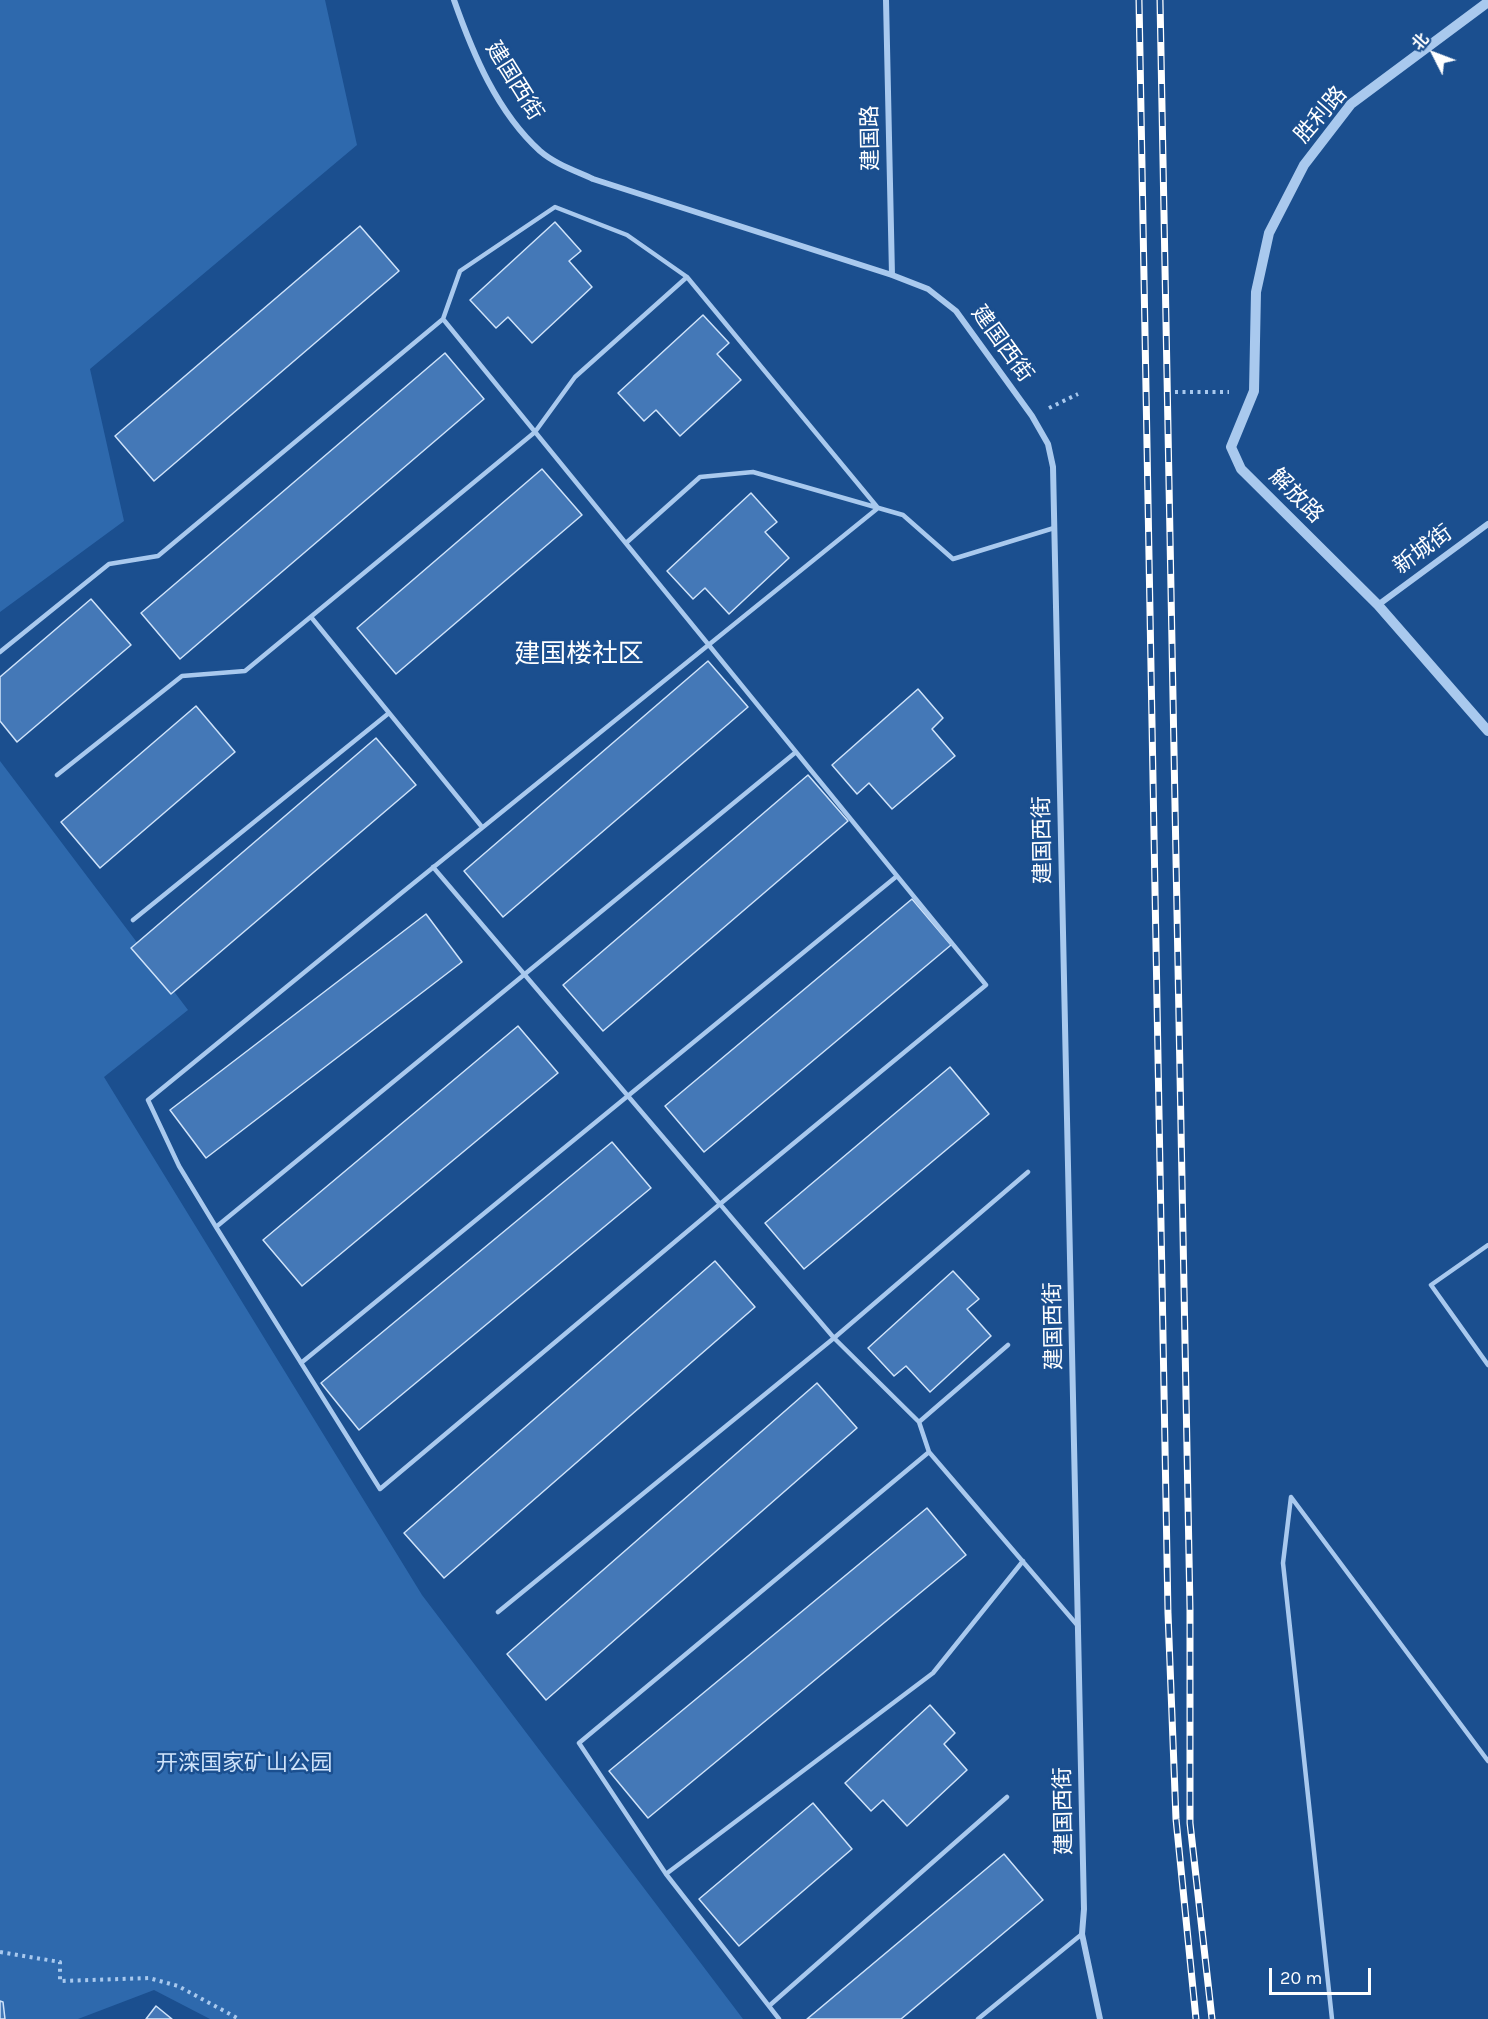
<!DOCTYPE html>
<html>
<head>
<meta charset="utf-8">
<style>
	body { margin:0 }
	#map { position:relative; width:1488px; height:2019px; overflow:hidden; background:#1b4f8f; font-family:Karla,"Noto Sans SC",sans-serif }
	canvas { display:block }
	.north { position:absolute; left:1404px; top:24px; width:60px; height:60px; -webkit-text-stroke:4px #1b4f8f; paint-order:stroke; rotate:312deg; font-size:16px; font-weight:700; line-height:24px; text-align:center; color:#fff }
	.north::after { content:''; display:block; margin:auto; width:21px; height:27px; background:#fff; clip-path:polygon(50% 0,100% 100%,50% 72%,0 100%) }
	.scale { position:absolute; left:1269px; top:1968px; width:102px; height:27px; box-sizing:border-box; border:3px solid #fff; border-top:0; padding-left:8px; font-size:18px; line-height:21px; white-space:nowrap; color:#fff; -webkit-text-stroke:4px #1b4f8f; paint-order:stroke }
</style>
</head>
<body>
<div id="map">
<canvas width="1488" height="2019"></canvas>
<div class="north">北</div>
<div class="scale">20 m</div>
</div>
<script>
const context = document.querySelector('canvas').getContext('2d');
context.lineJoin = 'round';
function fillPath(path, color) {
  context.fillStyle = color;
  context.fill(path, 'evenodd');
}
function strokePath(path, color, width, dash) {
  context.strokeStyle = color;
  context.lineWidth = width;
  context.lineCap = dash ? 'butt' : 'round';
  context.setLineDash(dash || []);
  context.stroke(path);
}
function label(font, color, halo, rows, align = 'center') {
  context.font = font + ' Karla,"Noto Sans SC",sans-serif';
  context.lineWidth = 5;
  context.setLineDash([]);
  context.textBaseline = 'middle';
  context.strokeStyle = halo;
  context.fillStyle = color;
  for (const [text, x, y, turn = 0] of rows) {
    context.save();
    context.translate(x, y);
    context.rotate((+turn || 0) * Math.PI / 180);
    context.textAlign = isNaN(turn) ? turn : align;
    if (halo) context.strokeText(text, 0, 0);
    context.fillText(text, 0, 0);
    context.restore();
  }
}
fillPath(new Path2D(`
	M0,0H325L357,145L90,369L124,521L0,612Z
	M0,761L188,1010L104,1077L422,1595L743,2019H210L154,1990L78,2019H0Z`), '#2e69ad');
const building = new Path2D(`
	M555,222L581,251L569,261L592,287L532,343L508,317L496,328L470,300Z
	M360,226L399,271L154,481L115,436Z
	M703,315L729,343L717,354L741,380L680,436L656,410L644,421L618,393Z
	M445,353L484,399L180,659L141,613Z
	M542,469L582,515L396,674L357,628Z
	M751,493L777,522L765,532L789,558L729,614L705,588L693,599L667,571Z
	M91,599L131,645L17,742L0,721V677Z
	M708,661L748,707L503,917L464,871Z
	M918,689L943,718L932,729L955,756L892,809L869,783L857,794L832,765Z
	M196,706L235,752L100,868L61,822Z
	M376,738L416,785L171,994L131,948Z
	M808,775L848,821L603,1031L563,985Z
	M912,899L951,945L704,1152L665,1106Z
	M426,914L462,962L206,1158L170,1110Z
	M518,1026L558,1073L302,1286L263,1240Z
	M950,1067L989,1114L804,1269L765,1223Z
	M612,1142L651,1188L359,1430L321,1383Z
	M715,1261L755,1307L444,1578L404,1533Z
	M953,1271L979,1299L967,1309L991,1336L930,1392L906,1366L894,1376L868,1348Z
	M817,1383L857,1428L546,1700L507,1654Z
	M927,1508L966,1555L648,1818L609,1771Z
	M930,1705L955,1733L944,1744L967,1770L907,1826L883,1800L871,1811L845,1783Z
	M813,1803L852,1849L739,1946L699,1899Z
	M1004,1854L1043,1900L901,2019H807Z
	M0,2001L3,2002L5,2019H0Z
	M156,2006L172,2019H146Z`);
fillPath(building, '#4478b7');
strokePath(building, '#cfe3fa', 1.5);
strokePath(new Path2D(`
	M1175,392H1229
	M1049,408L1078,394
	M0,1952L60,1962V1981L149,1978L178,1986L239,2019`), '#a9c9ee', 4, [3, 4.5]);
strokePath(new Path2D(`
	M626,543L700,477L753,472L903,515L953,559L1054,528
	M311,617L482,827
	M0,652L109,564L158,556L443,319L460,271L555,207L627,235L687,277L878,508C634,705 390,901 148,1100L179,1166L216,1227L380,1489L720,1204L986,985L443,319
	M57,775L182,676L245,671L535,432L575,377L687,277
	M433,867L834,1338L919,1422L929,1452L1078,1626
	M133,920L389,713
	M216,1227L796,752
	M1488,1245L1431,1285L1488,1365
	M301,1363L897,876
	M919,1422L1008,1345
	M498,1612L834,1338L1028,1172
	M666,1874L579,1743L929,1452
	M769,2006L1007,1797
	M779,2019L666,1874L933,1673L1023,1561
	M978,2019L1082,1934
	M1332,2019L1283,1563L1291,1497L1488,1761`), '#a9c9ee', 4.5);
strokePath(new Path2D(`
	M454,0C473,54 497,112 540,151C555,164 576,171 593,179L892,275L928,289L956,311L1032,416L1048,444L1053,467L1084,1909L1082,1934L1100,2019
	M886,0L892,275
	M1378,605L1488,524`), '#a9c9ee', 6);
strokePath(new Path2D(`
	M1488,2L1351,104L1304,165L1269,233L1256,292L1254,391L1231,447L1241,469L1378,605L1488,731`), '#a9c9ee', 10);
const rail = new Path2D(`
	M1139,0L1168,1613L1176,1819L1196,2019
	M1160,0L1190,1609V1823L1212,2019`);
strokePath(rail, '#fff', 7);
strokePath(rail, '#1b4f8f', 4.5, [14]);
label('22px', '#fff', '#1b4f8f', [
	["建国西街",514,81,58],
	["胜利路",1321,115,-49],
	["建国路",871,138,-91],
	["建国西街",1002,344,54],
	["解放路",1296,496,45],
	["新城街",1423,550,-36],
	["建国西街",1043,840,-91],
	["建国西街",1054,1326,-91],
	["建国西街",1064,1811,-91]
]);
label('22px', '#cfe3fa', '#1b4f8f', [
	["开滦国家矿山公园",244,1764]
]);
label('26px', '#fff', '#1b4f8f', [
	["建国楼社区",579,655]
]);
</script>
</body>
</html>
